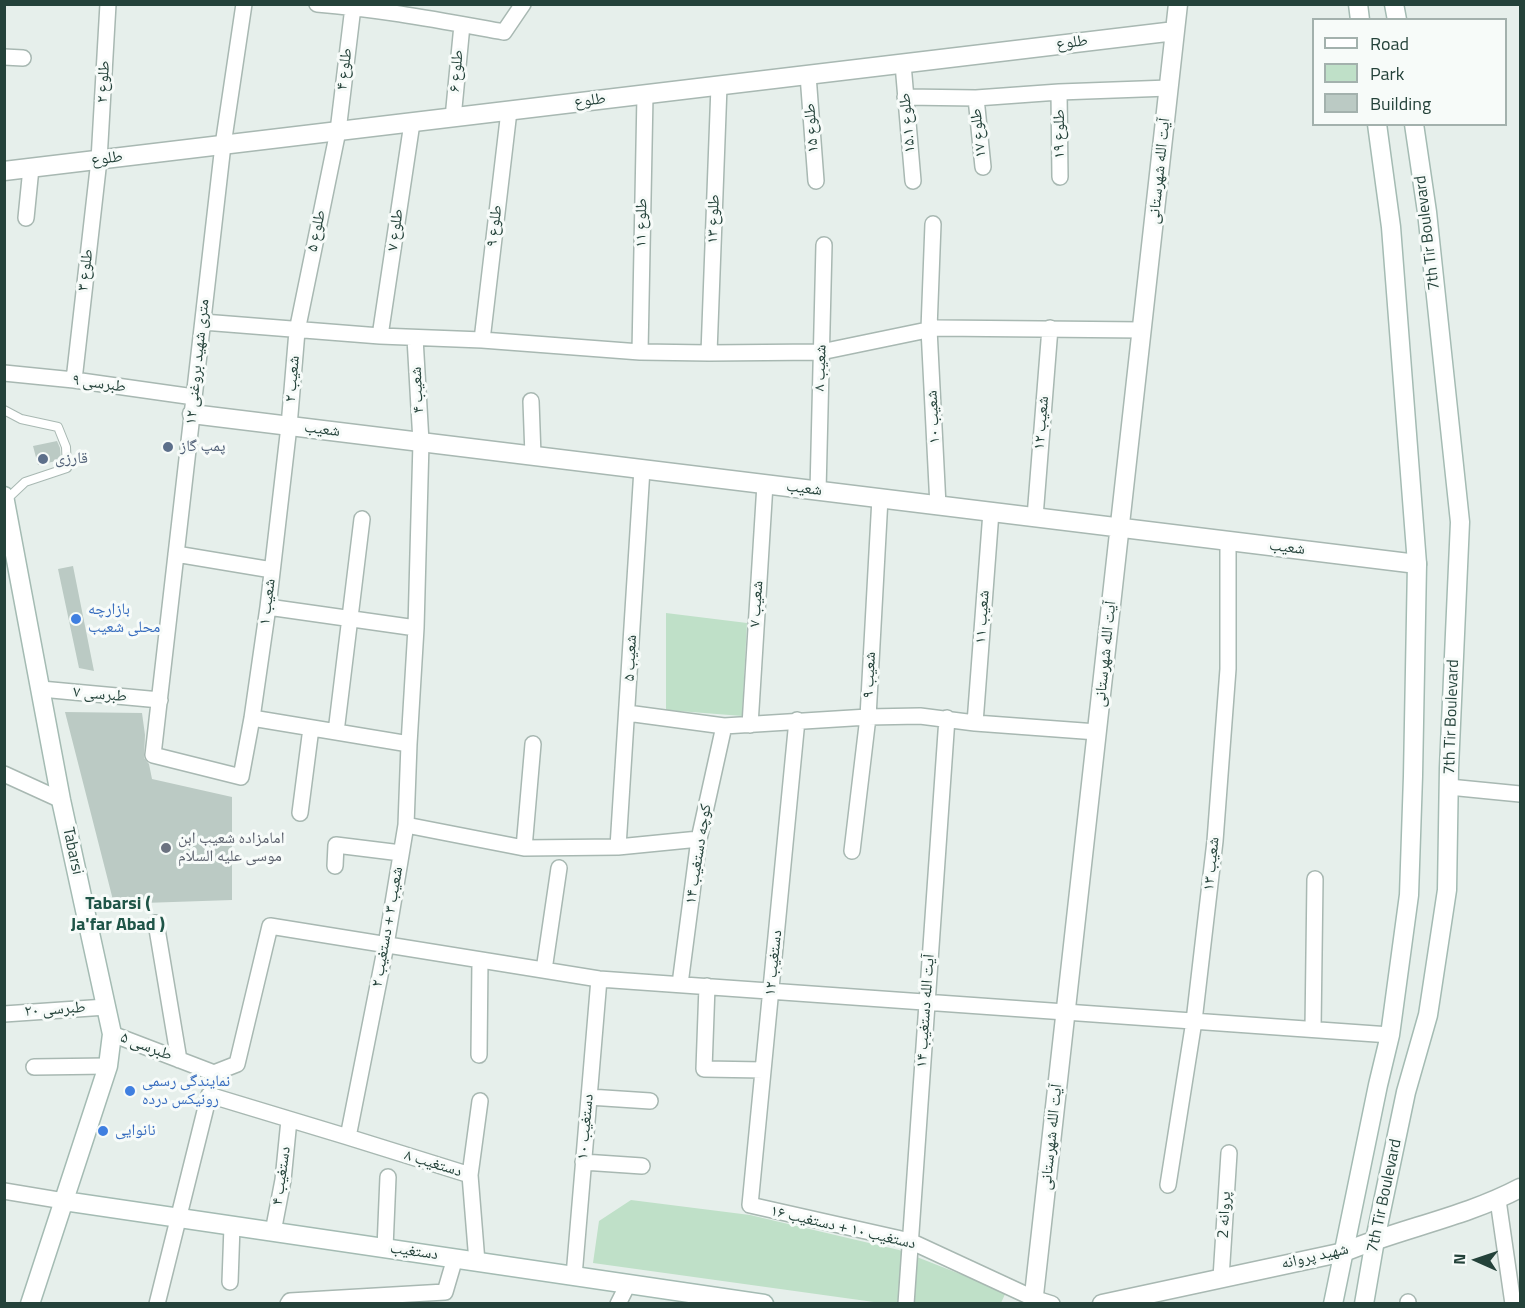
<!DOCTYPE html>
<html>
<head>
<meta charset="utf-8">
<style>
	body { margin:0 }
	#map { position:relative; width:1525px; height:1308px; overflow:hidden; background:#e6efeb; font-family:"Titillium Web",sans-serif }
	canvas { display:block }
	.frame { position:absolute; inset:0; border:6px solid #24423a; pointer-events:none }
	.legend { position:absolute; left:1312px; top:18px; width:195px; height:108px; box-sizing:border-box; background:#f7fbf9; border:2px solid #a3b1ad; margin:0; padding:8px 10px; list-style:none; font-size:18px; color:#24423a }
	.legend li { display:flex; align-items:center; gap:12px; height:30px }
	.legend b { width:30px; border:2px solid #a3b1ad }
	.north { position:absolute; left:1447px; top:1230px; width:60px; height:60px; -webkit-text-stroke:4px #f7fbf9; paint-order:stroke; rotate:273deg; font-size:16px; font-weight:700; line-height:24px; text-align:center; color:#24423a }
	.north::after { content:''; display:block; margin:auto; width:21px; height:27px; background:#24423a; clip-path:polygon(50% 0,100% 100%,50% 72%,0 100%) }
</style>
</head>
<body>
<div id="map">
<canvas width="1525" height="1308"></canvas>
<div class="frame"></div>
<ul class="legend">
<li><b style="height:8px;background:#fff"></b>Road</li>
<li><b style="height:16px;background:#bfe0c8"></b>Park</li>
<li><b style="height:16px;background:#bbcac4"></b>Building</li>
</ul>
<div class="north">N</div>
</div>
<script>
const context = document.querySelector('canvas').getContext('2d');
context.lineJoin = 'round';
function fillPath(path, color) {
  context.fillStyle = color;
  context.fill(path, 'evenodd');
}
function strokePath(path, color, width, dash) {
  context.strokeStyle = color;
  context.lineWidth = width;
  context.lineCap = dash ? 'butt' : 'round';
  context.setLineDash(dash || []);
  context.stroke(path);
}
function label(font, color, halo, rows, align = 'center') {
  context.font = font + ' "Titillium Web","Noto Naskh Arabic",sans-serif';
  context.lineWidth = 6;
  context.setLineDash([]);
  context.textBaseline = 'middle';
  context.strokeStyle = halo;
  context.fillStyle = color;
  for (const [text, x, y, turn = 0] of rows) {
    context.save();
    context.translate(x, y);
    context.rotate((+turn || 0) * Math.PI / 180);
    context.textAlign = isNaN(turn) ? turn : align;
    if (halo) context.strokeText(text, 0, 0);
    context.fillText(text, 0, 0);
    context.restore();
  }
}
fillPath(new Path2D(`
	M666,613L747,623L742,716L666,710Z
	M631,1200L750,1215L899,1250L1006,1292L1001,1303H881L593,1263L599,1221Z`), '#bfe0c8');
fillPath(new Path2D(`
	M57,441L60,448L61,460L38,465L33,446Z
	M73,566L94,671L79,668L58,569Z
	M65,712L142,713L145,735L144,758L149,764L152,779L232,797V900L114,904Z`), '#bbcac4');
const service = new Path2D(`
	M4,410L21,419L58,427L66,447L67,468L25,482L7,499`);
const minor = new Path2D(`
	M244,4L223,145L153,755L241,777L252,718L268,607L289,426L297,331L338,131L353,7
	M317,4C380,9 442,21 504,32L523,4
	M4,57L23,58
	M903,64L913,181
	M808,75L816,181
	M1059,92L1060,177
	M905,97L976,98L1059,92L1169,88
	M976,98L983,167
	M453,118L462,25
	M26,218L31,168
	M933,224L929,329L938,506
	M203,322L380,336L482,340L640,352L709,353L821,352L937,328L1142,330
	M380,336L412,123
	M482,340L509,111
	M640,352L645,95
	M709,353L719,86
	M4,373L74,380L194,397
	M74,380L99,160L108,4
	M531,401L533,456
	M818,491L824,245
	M1035,517L1050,328
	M176,554L272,570
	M268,607L416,628
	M41,689L160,700
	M627,713L724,726L868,717L920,716L975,723L1097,732
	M252,718L409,744
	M797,720L750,1205L910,1241L1033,1298L1052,1304
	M975,723L991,512
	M750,725L765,484
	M336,732L362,519
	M4,774L61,800
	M1449,787L1520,794
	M300,813L311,728
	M406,825L524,848L618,847L699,839
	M618,847L642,469
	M524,848L533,744
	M852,851L868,717L880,498
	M335,866L336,845L401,853
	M156,923L179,1060
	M544,970L559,868
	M680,984L699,839L724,726
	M707,986L704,1069L763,1070
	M4,1014L106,1007
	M1313,1029L1315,879
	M112,1034L214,1073
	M479,1055L480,960
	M34,1067L108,1066
	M214,1073L237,1064L270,926L599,979L1390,1035
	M589,1097L650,1101
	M348,1137L470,1175L477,1262
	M583,1162L642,1166
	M470,1175L480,1101
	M1168,1185L1194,1021L1215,841L1228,669V541
	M4,1191L64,1201
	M1498,1200L1513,1304
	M273,1232L283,1180L289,1120
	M385,1248L388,1177
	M574,1276L599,979
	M1221,1278L1229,1153
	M230,1282L232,1226
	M1408,1302V1304
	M157,1304L209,1095L348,1137L386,945L406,825L409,744L416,628L421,442L415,338
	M288,1304L290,1301L445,1292L455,1258
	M618,1304L628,1284
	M906,1304L947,718`);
const tertiary = new Path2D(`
	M4,171L1175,31
	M192,414L1417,564
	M1033,1304L1178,4
	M1102,1304L1344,1252C1402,1228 1465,1217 1520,1188`);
const secondary = new Path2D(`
	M1358,4L1360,20
	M1394,4L1397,20
	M4,496L61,800L112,1034L108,1066L30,1304
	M64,1201L764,1304
	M1333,1304L1378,1085L1390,1035L1409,895L1413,776L1417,564L1391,227L1377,124
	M1364,1304L1375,1240L1406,1092L1428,1015L1447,890L1449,768L1460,522L1427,212L1414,124`);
strokePath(service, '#a8b8b2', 10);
strokePath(minor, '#a8b8b2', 18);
strokePath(tertiary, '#a8b8b2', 21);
strokePath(secondary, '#a4bbb3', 21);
strokePath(service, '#fff', 8);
strokePath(minor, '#fff', 15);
strokePath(tertiary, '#fff', 18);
strokePath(secondary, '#fff', 18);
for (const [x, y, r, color] of [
	[168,447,6,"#5c6f8a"],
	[43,459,6,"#5c6f8a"],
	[76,619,6,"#3f7fe0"],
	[166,848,6,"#6b7280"],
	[130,1091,6,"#3f7fe0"],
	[103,1131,6,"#3f7fe0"]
]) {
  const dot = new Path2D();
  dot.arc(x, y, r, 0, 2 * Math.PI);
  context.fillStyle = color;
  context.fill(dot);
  strokePath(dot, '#f7fbf9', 2);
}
label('16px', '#24423a', '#f7fbf9', [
	["طلوع",1072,43,-7],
	["طلوع ۴",345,69,-83],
	["طلوع ۶",457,71,-85],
	["طلوع ۲",104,82,-87],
	["طلوع",590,101,-7],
	["طلوع ۱۵.۱",908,123,-95],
	["طلوع ۱۵",812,128,-94],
	["طلوع ۱۷",979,133,-96],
	["طلوع ۱۹",1060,134,-90],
	["طلوع",107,159,-7],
	["آیت الله شهرستانی",1160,171,-84],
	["طلوع ۱۳",714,219,-88],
	["طلوع ۱۱",642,223,-89],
	["طلوع ۹",495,226,-83],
	["طلوع ۷",396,230,-82],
	["طلوع ۵",317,231,-78],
	["7th Tir Boulevard",1428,233,-97],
	["طلوع ۳",86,270,-83],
	["۱۲ متری شهید بروغنی",198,362,-84],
	["شعیب ۸",821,368,-88],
	["شعیب ۲",293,379,-85],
	["طبرسی ۹",99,384,8],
	["شعیب ۴",418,390,-93],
	["شعیب ۱۰",934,417,-93],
	["شعیب ۱۲",1042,423,-85],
	["شعیب",322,430,7],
	["شعیب",804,489,7],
	["شعیب",1287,548,7],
	["شعیب ۱",268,602,-83],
	["شعیب ۷",757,604,-86],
	["شعیب ۱۱",983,617,-86],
	["آیت الله شهرستانی",1106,654,-84],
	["شعیب ۵",631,658,-87],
	["شعیب ۹",870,675,-87],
	["طبرسی ۷",100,695,5],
	["7th Tir Boulevard",1452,717,-88],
	["Tabarsi",72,851,78],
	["کوچه دستغیب ۱۴",699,854,-81],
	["شعیب ۱۳",1212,864,-84],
	["شعیب ۳ + دستغیب ۲",388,927,-80],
	["دستغیب ۱۲",774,963,-84],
	["طبرسی ۲۰",55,1010,-4],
	["آیت الله دستغیب ۱۴",926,1011,-86],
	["طبرسی ۵",146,1047,21],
	["دستغیب ۱۰",586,1127,-85],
	["آیت الله شهرستانی",1052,1137,-84],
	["دستغیب ۸",433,1164,17],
	["دستغیب ۴",282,1176,-82],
	["7th Tir Boulevard",1385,1196,-78],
	["پروانه 2",1225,1215,-87],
	["دستغیب ۱۰ + دستغیب ۱۶",843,1228,13],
	["دستغیب",414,1252,8],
	["شهید پروانه",1315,1257,-13]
]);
label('16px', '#4e5e75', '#f7fbf9', [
	["پمپ گاز",180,447],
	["قارزی",55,459]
], 'left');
label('16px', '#366cbe', '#f7fbf9', [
	["بازارچه",88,610],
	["محلی شعیب",88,628],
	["نمایندگی رسمی",142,1082],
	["رونیکس درده",142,1100],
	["نانوایی",115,1131]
], 'left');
label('16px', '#5b616d', '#f7fbf9', [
	["امامزاده شعیب ابن",178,839],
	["موسی علیه السلام",178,857]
], 'left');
label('bold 18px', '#1f5548', '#f7fbf9', [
	["Tabarsi (",118,905],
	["Ja'far Abad )",118,926]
]);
</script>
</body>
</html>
